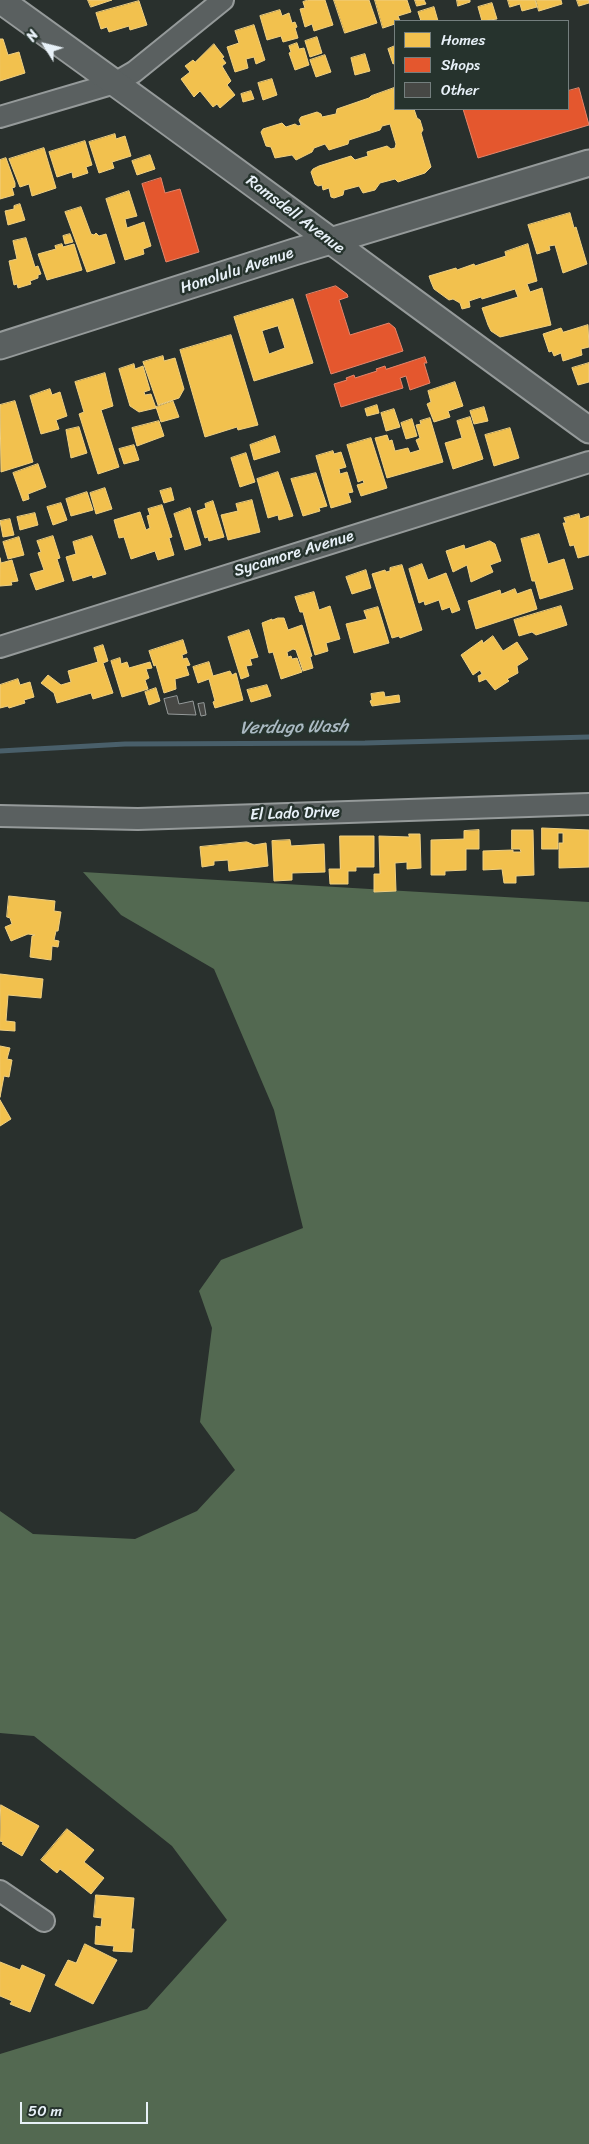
<!DOCTYPE html>
<html>
<head>
<meta charset="utf-8">
<style>
	body { margin:0 }
	#map { position:relative; width:589px; height:2144px; overflow:hidden; background:#29302d; font-family:Sriracha,sans-serif }
	canvas { display:block }
	.legend { position:absolute; left:394px; top:20px; width:175px; height:90px; box-sizing:border-box; background:#26332d; border:1px solid #747f7e; margin:0; padding:6px 9px; list-style:none; font-size:15px; color:#e8f1f8 }
	.legend li { display:flex; align-items:center; gap:10px; height:25px }
	.legend b { width:25px; border:1px solid #747f7e }
	.north { position:absolute; left:20px; top:20px; width:50px; height:50px; -webkit-text-stroke:4px #26332d; paint-order:stroke; rotate:306deg; font-size:14px; font-weight:700; line-height:20px; text-align:center; color:#e8f1f8 }
	.north::after { content:''; display:block; margin:auto; width:18px; height:22px; background:#e8f1f8; clip-path:polygon(50% 0,100% 100%,50% 72%,0 100%) }
	.scale { position:absolute; left:20px; top:2102px; width:128px; height:22px; box-sizing:border-box; border:2px solid #e8f1f8; border-top:0; padding-left:6px; font-size:15px; line-height:18px; white-space:nowrap; color:#e8f1f8; -webkit-text-stroke:4px #26332d; paint-order:stroke }
</style>
</head>
<body>
<div id="map">
<canvas width="589" height="2144"></canvas>
<ul class="legend">
<li><b style="height:14px;background:#f2c14e"></b>Homes</li>
<li><b style="height:14px;background:#e4572e"></b>Shops</li>
<li><b style="height:14px;background:#474845"></b>Other</li>
</ul>
<div class="north">N</div>
<div class="scale">50 m</div>
</div>
<script>
const context = document.querySelector('canvas').getContext('2d');
context.lineJoin = 'round';
function fillPath(path, color) {
  context.fillStyle = color;
  context.fill(path, 'evenodd');
}
function strokePath(path, color, width, dash) {
  context.strokeStyle = color;
  context.lineWidth = width;
  context.lineCap = dash ? 'butt' : 'round';
  context.setLineDash(dash || []);
  context.stroke(path);
}
function label(font, color, halo, rows, align = 'center') {
  context.font = font + ' Sriracha,sans-serif';
  context.lineWidth = 5;
  context.setLineDash([]);
  context.textBaseline = 'middle';
  context.strokeStyle = halo;
  context.fillStyle = color;
  for (const [text, x, y, turn = 0] of rows) {
    context.save();
    context.translate(x, y);
    context.rotate((+turn || 0) * Math.PI / 180);
    context.textAlign = isNaN(turn) ? turn : align;
    if (halo) context.strokeText(text, 0, 0);
    context.fillText(text, 0, 0);
    context.restore();
  }
}
fillPath(new Path2D(`
	M83,872L589,902V2144H0V2054L147,2009L227,1920L172,1846L34,1736L0,1733V1511L33,1534L135,1539L197,1511L235,1470L200,1422L212,1328L199,1291L221,1260L303,1228L274,1110L214,969L121,915Z`), '#536951');
const homes = new Path2D(`
	M88,0H112L91,7Z
	M308,0H325L333,25L314,31L312,24L305,27L300,9L305,8L303,2Z
	M334,0H369L377,23L345,33Z
	M375,0H407L411,12L398,16L400,21H395V24L383,28Z
	M415,0H424L426,4L417,6Z
	M457,0H470V2L458,6Z
	M508,0H535L537,7L522,11L520,4L510,7Z
	M536,0H561L562,4L539,11Z
	M577,0H589V3L579,6Z
	M139,1L147,25L130,30L129,26L109,32L107,27L101,29L96,13Z
	M492,3L497,19L482,21L478,7Z
	M434,7L438,21H421L418,12Z
	M280,10L282,16L289,13L292,23L295,22L297,27L295,28L298,38L283,42L281,36L267,40L260,16Z
	M254,25L265,60L256,64L254,57L246,59L248,68L235,72L227,47L239,43L235,31Z
	M317,37L322,53L310,57L305,41Z
	M0,39H3L8,55L19,52L25,73L0,81Z
	M297,43L299,49L304,48L309,65L295,70L289,53L291,52L289,46Z
	M214,44L224,57L222,58L226,63L222,66L231,81L227,85L235,95L220,108L217,104L213,107L200,91L194,97L181,79L190,72L185,66L193,60L195,62Z
	M395,46V63L393,64L388,49Z
	M365,54L370,71L355,75L351,58Z
	M325,55L331,72L316,77L310,60Z
	M272,79L277,95L263,100L258,83Z
	M394,88L395,109H414L417,118L420,120L423,130L421,133L431,167L425,173L398,182L395,179L380,183L375,190L363,193L359,186L344,190L343,195L334,198L331,197L329,188L323,190L322,185L318,186L315,184L311,172L313,169L319,166L351,156L355,160L368,156L367,152L387,146L391,149L395,148L396,144L390,124L382,126L380,130L349,140L348,144L329,150L325,144L314,148L312,152L296,160L292,155L275,158L271,147L266,146L261,132L263,129L282,123L286,127L295,124L298,126L301,125L299,120L301,117L317,112L321,114L322,117L336,114L337,109L369,98L371,96Z
	M251,91L254,99L243,102L241,94Z
	M115,134L116,139L125,136L131,156L112,162L114,168L99,173L89,142Z
	M85,141L92,165L86,167L88,173L73,178L72,172L57,177L49,152Z
	M44,148L56,188L32,196L29,184L20,187L9,159Z
	M150,155L155,169L137,175L132,161Z
	M6,158L15,183V187L12,188L14,195L0,199V160Z
	M129,191L137,216L125,219L127,228L144,222L151,246L143,249L144,254L125,260L106,199Z
	M20,204L25,220L8,225L5,211L14,209V206Z
	M81,207L91,234L94,235L96,233L99,236L106,234L115,263L87,272L65,212Z
	M570,213L574,228L576,227L587,264L563,273L555,245L549,246L550,250L537,254L528,225Z
	M70,234L73,242L65,244L63,236Z
	M26,238L35,267L38,266L41,274L38,275V278L30,281L31,284L18,288L17,284L14,285L9,261L17,259L13,241Z
	M62,244L63,247L74,244L82,270L47,280L38,254L56,249L55,246Z
	M528,244L537,281L527,284L530,292L542,288L551,325L500,337L491,331L488,325L482,308L518,297L515,289L482,299L481,297L469,301L470,307L462,309L460,303L453,299L449,300L434,289L431,282L429,276L456,268L457,270L474,264L475,266L506,256L505,252Z
	M293,299L313,363L254,381L234,317ZM278,326L285,348L269,354L262,331Z
	M588,325L589,347L581,349L582,355L563,361L561,353L554,356L552,351L549,352L543,334L561,328L563,332Z
	M231,335L258,425L238,430L237,427L205,437L180,350Z
	M163,356L164,361L175,358L184,389L179,398L158,405L143,362Z
	M589,363V382L578,385L572,368Z
	M134,364L135,369L143,366L150,390L144,392L145,395L151,394L156,408L139,412L130,406L119,369Z
	M105,373L113,406L101,410L119,467L98,474L79,414L84,412L75,382Z
	M455,382L463,406L448,411L450,417L434,422L427,404L431,402L428,391Z
	M50,389L52,395L60,392L67,416L56,420L59,429L41,434L30,396Z
	M15,401L33,462L1,472L0,405Z
	M173,401L179,417L161,422L156,407Z
	M377,405L379,413L367,416L365,409Z
	M484,407L488,421L474,424L470,411Z
	M394,409L400,427L386,431L381,413Z
	M470,417L483,459L453,469L445,443L462,438L457,421Z
	M430,418L443,462L387,478L375,438L387,435L389,441L392,440L395,451L408,448L410,453L420,450L416,440L420,438L416,425L421,424L420,421Z
	M412,419L417,436L406,439L401,423Z
	M159,421L164,436L137,446L132,428Z
	M79,427L87,453L71,458L66,430Z
	M510,428L519,458L494,466L485,435Z
	M275,436L280,452L254,460L250,445Z
	M371,438L387,488L361,496L357,485L364,483L363,480L358,482L347,445Z
	M134,445L139,460L124,464L119,449Z
	M333,451L334,454L341,452L346,467L339,469L340,474L347,472L353,492L348,493L351,502L331,508L316,456Z
	M246,453L255,482L240,487L231,458Z
	M38,464L46,487L28,494L29,499L23,501L13,473Z
	M278,472L293,516L279,520L278,515L268,518L257,479Z
	M316,473L327,506L319,508L320,511L303,516L291,479Z
	M105,488L112,509L96,514L90,493Z
	M171,488L174,500L164,503L160,491Z
	M87,492L93,510L71,516L66,499Z
	M252,500L260,532L228,540L221,515L238,511L236,504Z
	M213,501L224,537L209,541L208,537L205,538L197,511L206,508L205,504Z
	M61,503L67,520L53,525L47,507Z
	M162,505L172,537L169,538L174,555L158,560L155,551L131,559L124,537L119,538L114,520L140,512L146,530L150,528L147,516L150,515L148,509Z
	M190,508L201,545L185,550L174,514Z
	M35,513L38,525L20,530L17,517Z
	M579,514L580,519L589,516V555L578,558L574,545L570,546L563,523H566L564,518Z
	M10,519L14,535L3,537L0,521Z
	M539,534L548,564L564,559L573,589L540,599L535,581H532L521,539Z
	M53,536L60,558L57,559L64,581L36,590L30,574L44,570L38,553L41,552L37,541Z
	M92,536L106,574L93,578L92,575L73,581L66,557L76,554L73,542Z
	M19,537L24,555L8,559L3,542Z
	M490,541L495,544L501,561L490,565L493,572L471,582L467,565L453,572L446,551L464,545L465,549Z
	M0,558L1,563L12,560L18,581L11,582L12,585L0,586Z
	M422,564L428,580L446,573L460,610L452,613L450,607L442,610L439,600L425,605L424,601L419,603L409,569Z
	M402,565L422,630L400,638L399,636L392,638L372,574L385,570L386,572L390,571V568Z
	M366,570L371,588L352,594L346,577Z
	M515,589L517,594L531,589L537,609L476,629L468,601L500,590L501,594Z
	M314,592L319,610L330,606L340,639L326,643L328,651L315,655L303,612H300L295,597Z
	M561,606L567,625L536,635L532,632L519,636L514,620Z
	M378,607L389,643L354,653L346,624L367,619L364,611Z
	M278,618H284L288,630L302,625L312,656L310,657L313,668L303,671L296,650L293,649L287,652L288,657L291,656L292,659L297,658L302,672L281,679L273,652L269,653L262,623L272,619V620Z
	M249,630L258,657L250,659L252,665L246,666L249,676L241,679L228,637Z
	M493,636L503,651L517,642L528,659L517,666L518,673L507,679L509,681L495,690L486,679L479,682L478,676L482,674L480,670L473,675L461,655L482,640L483,643Z
	M183,640L187,653L182,655L183,659L187,658L190,665L186,666L189,675L175,679L176,689L164,693L156,665L154,666L149,651Z
	M103,645L108,661L103,663L113,693L93,699L91,693L57,703L54,693L41,683L48,675L61,685L71,682L68,671L98,662L94,648Z
	M120,658L121,664L127,662L129,668L150,662L152,668L146,669L149,678L145,680L148,689L122,697L111,661Z
	M209,662L213,676L230,671L232,675L236,673L243,700L215,708L213,702L215,701L209,679L198,683L193,667Z
	M18,679L20,685L30,682L34,697L24,700L25,703L9,708L8,706L0,708V685Z
	M267,685L271,696L251,702L247,690Z
	M156,688L160,701L149,705L145,692Z
	M382,692H384L385,697L399,695L400,702L372,706L370,701L372,700L371,694Z
	M542,828L589,830V867L559,868V843H563V833H558V849H542Z
	M479,830V849H466V870L445,871V875H431V840L464,839V831Z
	M512,830H533L534,875L516,876V883H504L502,869L483,870V851L513,850V852H521L520,849H512Z
	M409,834H420L421,868L407,869V862L395,863L396,891L374,892V874H380L379,836L409,837Z
	M340,836H374V867H356V871H348V884H330L329,869H340Z
	M290,840L291,846L324,844L325,872L292,873V880L274,881L272,841Z
	M247,842L254,845L266,843L268,866L229,871L228,860L214,861V865L202,867L200,847Z
	M9,896L55,901L54,911L61,912L58,931H56L54,940L59,941L58,947L52,946L51,960L30,957L32,936L35,935L28,934L11,941L5,927L12,924L10,918L7,917Z
	M0,974L43,979L41,998L8,995L6,1021L15,1022V1031L0,1030Z
	M0,1046L10,1048L7,1059L12,1060L9,1077L4,1076L0,1097Z
	M0,1100L11,1119L0,1126Z
	M1,1805L39,1826L22,1856L2,1844L3,1842L0,1841Z
	M67,1829L94,1850L84,1862L104,1878L91,1894L60,1869L57,1873L41,1860Z
	M96,1895L134,1898L131,1929H134L132,1952L113,1951L114,1946L95,1944L96,1926L101,1927L102,1918L94,1917Z
	M85,1944L117,1960L93,2004L55,1985L68,1960L76,1963Z
	M0,1962L20,1970L22,1965L45,1975L30,2012L10,2004L12,2001L0,1996Z`);
fillPath(homes, '#f2c14e');
strokePath(homes, '#efcf81', 1);
const shops = new Path2D(`
	M579,88L589,125L478,158L463,109H568V91Z
	M161,178L165,193L180,189L199,252L166,262L142,184Z
	M336,286L347,294L348,297L339,300L350,335L389,323L395,328L403,351L331,374L306,295Z
	M425,357L427,363H424L430,383L410,390L406,376L400,378L403,388L341,407L334,384L347,380L346,378L354,375L355,378L377,371L376,369L385,366L386,369Z`);
fillPath(shops, '#e4572e');
strokePath(shops, '#e5856b', 1);
strokePath(new Path2D(`
	M0,751L125,744L365,743L589,737`), '#495f6a', 5);
const building = new Path2D(`
	M177,696L179,704L193,701L196,715L168,714L164,699Z
	M204,703L206,715L201,716L198,704Z`);
fillPath(building, '#474845');
strokePath(building, '#959a9a', 1);
const minor = new Path2D(`
	M0,117L115,83L134,72L223,0
	M0,647L589,462
	M0,816L138,819L589,804
	M0,1891L44,1921`);
const tertiary = new Path2D(`
	M0,0C198,142 393,287 589,430
	M0,346L294,252L589,163`);
strokePath(minor, '#959a9a', 24);
strokePath(tertiary, '#959a9a', 29);
strokePath(minor, '#5a6060', 20);
strokePath(tertiary, '#5a6060', 25);
label('16px', '#e8f1f8', '#26332d', [
	["Ramsdell Avenue",295,215,37],
	["Honolulu Avenue",237,271,-18],
	["Sycamore Avenue",294,554,-17],
	["El Lado Drive",295,814,-2]
]);
label('italic 18px', '#aab9c2', '#26332d', [
	["Verdugo Wash",294,728,-1]
]);
</script>
</body>
</html>
